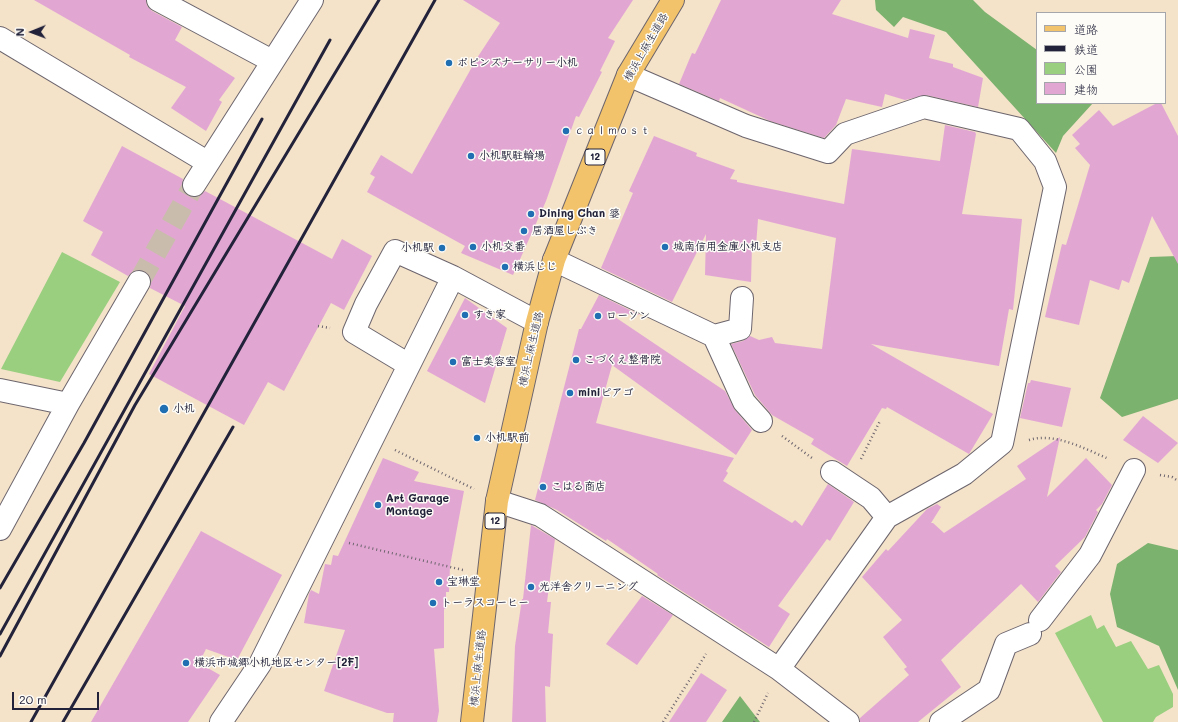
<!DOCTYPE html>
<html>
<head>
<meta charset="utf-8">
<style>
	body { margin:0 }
	#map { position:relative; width:1178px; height:722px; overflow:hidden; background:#f4e2c9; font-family:Mali,"Klee One",sans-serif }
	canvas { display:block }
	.legend { position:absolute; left:1036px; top:12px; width:130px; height:92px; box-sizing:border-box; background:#fdfcf7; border:1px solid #a5a5ac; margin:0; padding:5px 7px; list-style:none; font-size:12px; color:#22223b }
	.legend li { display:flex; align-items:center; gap:8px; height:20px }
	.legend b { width:20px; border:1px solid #a5a5ac }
	.north { position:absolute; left:12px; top:12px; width:40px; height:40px; -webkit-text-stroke:3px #fdfcf7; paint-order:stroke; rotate:269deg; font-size:11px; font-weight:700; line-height:16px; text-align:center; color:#22223b }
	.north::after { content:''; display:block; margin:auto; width:14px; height:18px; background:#22223b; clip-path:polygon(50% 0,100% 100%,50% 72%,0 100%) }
	.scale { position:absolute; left:12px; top:692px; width:87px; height:18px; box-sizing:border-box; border:2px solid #22223b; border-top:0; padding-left:5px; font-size:12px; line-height:14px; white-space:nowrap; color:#22223b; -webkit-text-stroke:3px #fdfcf7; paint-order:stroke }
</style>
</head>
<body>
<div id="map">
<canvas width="1178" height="722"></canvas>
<ul class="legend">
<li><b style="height:5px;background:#f2c36a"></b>道路</li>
<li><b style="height:5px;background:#22223b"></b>鉄道</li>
<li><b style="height:11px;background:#9acf80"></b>公園</li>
<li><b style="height:11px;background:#e2a6d3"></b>建物</li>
</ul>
<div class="north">N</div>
<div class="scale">20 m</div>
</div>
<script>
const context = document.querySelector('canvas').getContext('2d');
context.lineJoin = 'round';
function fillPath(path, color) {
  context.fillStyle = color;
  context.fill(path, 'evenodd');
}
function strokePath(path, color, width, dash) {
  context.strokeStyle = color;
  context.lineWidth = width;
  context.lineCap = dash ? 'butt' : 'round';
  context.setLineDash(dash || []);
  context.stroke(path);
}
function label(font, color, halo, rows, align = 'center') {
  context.font = font + ' Mali,"Klee One",sans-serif';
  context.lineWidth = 3;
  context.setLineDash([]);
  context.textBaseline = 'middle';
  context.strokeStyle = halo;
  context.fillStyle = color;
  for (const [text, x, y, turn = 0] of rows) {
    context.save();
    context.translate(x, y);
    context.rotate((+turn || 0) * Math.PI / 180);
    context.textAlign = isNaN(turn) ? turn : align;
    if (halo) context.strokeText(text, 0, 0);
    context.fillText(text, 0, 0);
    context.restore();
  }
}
fillPath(new Path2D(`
	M62,252L120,282L60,382L1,369Z
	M1091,615L1097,629L1104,625L1116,647L1131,641L1148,669L1159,665L1173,694V707L1156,717L1153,722H1103L1055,633Z`), '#9acf80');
fillPath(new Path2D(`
	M875,0H973L985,12L1037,50V103H1093L1063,136L1056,153L946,32L903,17L894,27L876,10Z
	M1178,256V399L1122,417L1100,398L1150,257Z
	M1148,543L1178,550V690L1159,646L1117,627L1110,594L1117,564Z
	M740,696L760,722H722Z`), '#7bb26e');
fillPath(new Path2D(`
	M34,0H146L147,6L152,11L182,27L175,40L235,78L219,100L222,102L206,131L171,108L186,87L129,57L130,55Z
	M463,0H633L608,38L615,41L600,71L602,72L579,117L576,116L546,201L513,275L461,253L465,246L367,192L375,177L370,174L381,155L412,174L477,58L500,23Z
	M721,0H841L832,14L908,38L910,29L935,35L929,58L953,64V67L983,78L978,107L926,95L905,100L885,94L882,107L846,99L836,125L824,138L770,121L720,98L719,101L679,84L692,53L695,54Z
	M1157,103H1161L1178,136V264L1152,216L1129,283L1122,280L1119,290L1090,280L1079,325L1045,317L1062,244L1066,245L1090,165L1075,148L1080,144L1072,135L1099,110L1113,126Z
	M945,125L975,132L976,134L962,214L1022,219L1013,310L1009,309L999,366L871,344L993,414L969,454L887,407L886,409L882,408L847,466L811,444L814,439L772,415L755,395L731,344L743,341L750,336L759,340L772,337L775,343L822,349L836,238L758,219L756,246L752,245L751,282L705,275L706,234L672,302L601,268L633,193L629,191L654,136L697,153L696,156L735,170L730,179L737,180V182L844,204L852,149L940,161Z
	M122,146L183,179L182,185L183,190L188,196L193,197L199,196L205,191L332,259L342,239L372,256L344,310L331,303L284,391L268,382L244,425L149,374L185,306L150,288L151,282L150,276L145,271L139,270L133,271L128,276L91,255L103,232L83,221Z
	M599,295L640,315L609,313L725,391L735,410L752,430L736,455L612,365L596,423L734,458L726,471L728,473L723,481L792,523L795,520L802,526L828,484L854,502L830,541L827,539L778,606L790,614L769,647L657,575L658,574L607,539L606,541L557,510L535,500L579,329H581Z
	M465,298L507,328L485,403L427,371Z
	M1031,380L1071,388L1062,427L1020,418L1028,383H1030Z
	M1143,416L1178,443L1158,463L1123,440Z
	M1060,437L1047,497L1086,458L1112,485L1102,504L1096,510L1098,512L1085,537L1055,566L1061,572L1038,602L1021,584L941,660L961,687L918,722H860V718L909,675L904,669L907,667L883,637L902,620L862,577L886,549L888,551L927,509L937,504L941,507L931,523H933L944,533L1026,479L1017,466Z
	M383,458L419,472L414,481L464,491L450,566L449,592H446V609H444V648L434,649L439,711L437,722H393L394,713H387L324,691L345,630L304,623L309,594L311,590L319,594L325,564L331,565L333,555L338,556Z
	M531,525L555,539L547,602H551L548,633L553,634L550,687L545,686L546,722H512L515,646L522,599H523Z
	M201,531L282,575L237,660L206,649L199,663L220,675L188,722H91Z
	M642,596L673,615L637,665L606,644Z
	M701,673L727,690L706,722H669Z`), '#e2a6d3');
strokePath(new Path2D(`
	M139,282L194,185`), '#cabcad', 22, [22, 11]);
const minor = new Path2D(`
	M158,0L272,61
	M0,38L207,162
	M194,185L312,0
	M554,260L714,336L740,329L742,298
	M714,336L744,402L761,421
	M409,365L354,332L366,304L395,251L453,277L537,322
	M0,390L68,404
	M832,472L871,498L887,517
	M497,501L540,515L779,669L887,517L964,474L1002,443L1055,187L1045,161L1019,129L924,107L845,134L828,152L746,126L628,75
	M0,529L68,404L139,282
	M1040,620L1090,555L1134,470
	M779,669L848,722
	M221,722L260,664L453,277
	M941,722L989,690L1006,644L1030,634`);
const major = new Path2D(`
	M472,722L497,501L537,322L554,260L628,75L673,0`);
strokePath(minor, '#6c656d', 24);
strokePath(major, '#6c656d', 24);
strokePath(new Path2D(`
	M318,326L330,328
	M782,436L812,458
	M1029,440C1055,432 1085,449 1109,459
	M395,450L474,489
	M861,459L880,421
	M1160,475L1172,477L1178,481
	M349,543L463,570
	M663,722L706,654
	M754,722L768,693`), '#6c656d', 2.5, [1, 3]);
strokePath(minor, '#fff', 22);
strokePath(major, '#f2c36a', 22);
strokePath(new Path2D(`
	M0,588L84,443L262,119
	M0,634L330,40
	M0,656L135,405L379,0
	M31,722L435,0
	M63,722L233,427`), '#22223b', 3);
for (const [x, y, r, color] of [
	[449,63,4,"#1f6fb2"],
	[566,131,4,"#1f6fb2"],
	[471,156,4,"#1f6fb2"],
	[531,214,4,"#1f6fb2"],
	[524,231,4,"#1f6fb2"],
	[473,247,4,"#1f6fb2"],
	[665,247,4,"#1f6fb2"],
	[442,248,4,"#1f6fb2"],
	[505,267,4,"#1f6fb2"],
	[465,315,4,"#1f6fb2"],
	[598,316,4,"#1f6fb2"],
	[576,360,4,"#1f6fb2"],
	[453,362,4,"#1f6fb2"],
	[570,393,4,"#1f6fb2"],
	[164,409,5,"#1f6fb2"],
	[477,438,4,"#1f6fb2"],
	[543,487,4,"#1f6fb2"],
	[378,505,4,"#1f6fb2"],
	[439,582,4,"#1f6fb2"],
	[531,587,4,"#1f6fb2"],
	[433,603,4,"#1f6fb2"],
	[186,663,4,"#1f6fb2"]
]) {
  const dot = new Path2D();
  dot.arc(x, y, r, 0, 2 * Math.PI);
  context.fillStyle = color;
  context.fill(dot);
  strokePath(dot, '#fdfcf7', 1.5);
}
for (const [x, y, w] of [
	[595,157,20],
	[495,521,20]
]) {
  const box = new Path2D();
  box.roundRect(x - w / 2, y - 8, w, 16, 3);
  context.fillStyle = '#fdfcf7';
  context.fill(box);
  strokePath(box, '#22223b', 1);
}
label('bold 10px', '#22223b', null, [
	["12",595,157],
	["12",495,521]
]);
label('11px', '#22223b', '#fdfcf7', [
	["横浜上麻生道路",646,47,-60],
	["横浜上麻生道路",531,349,-77],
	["横浜上麻生道路",478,668,-84]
]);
label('bold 11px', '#22223b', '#fdfcf7', [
	["ポピンズナーサリー小机",457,63],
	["ｃａｌｍｏｓｔ",574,131],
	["小机駅駐輪場",479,156],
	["Dining Chan 婆",539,214],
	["居酒屋しぶき",532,231],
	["小机交番",481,247],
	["城南信用金庫小机支店",673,247],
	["小机駅",434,248,"right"],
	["横浜じじ",513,267],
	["すき家",473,315],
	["ローソン",606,316],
	["こづくえ整骨院",584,360],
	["富士美容室",461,362],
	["miniピアゴ",578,393],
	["小机",173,409],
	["小机駅前",485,438],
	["こはる商店",551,487],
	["Art Garage",386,499],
	["Montage",386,512],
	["宝琳堂",447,582],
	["光洋舎クリーニング",539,587],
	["トーラスコーヒー",441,603],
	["横浜市城郷小机地区センター[2F]",194,663]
], 'left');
</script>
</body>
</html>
